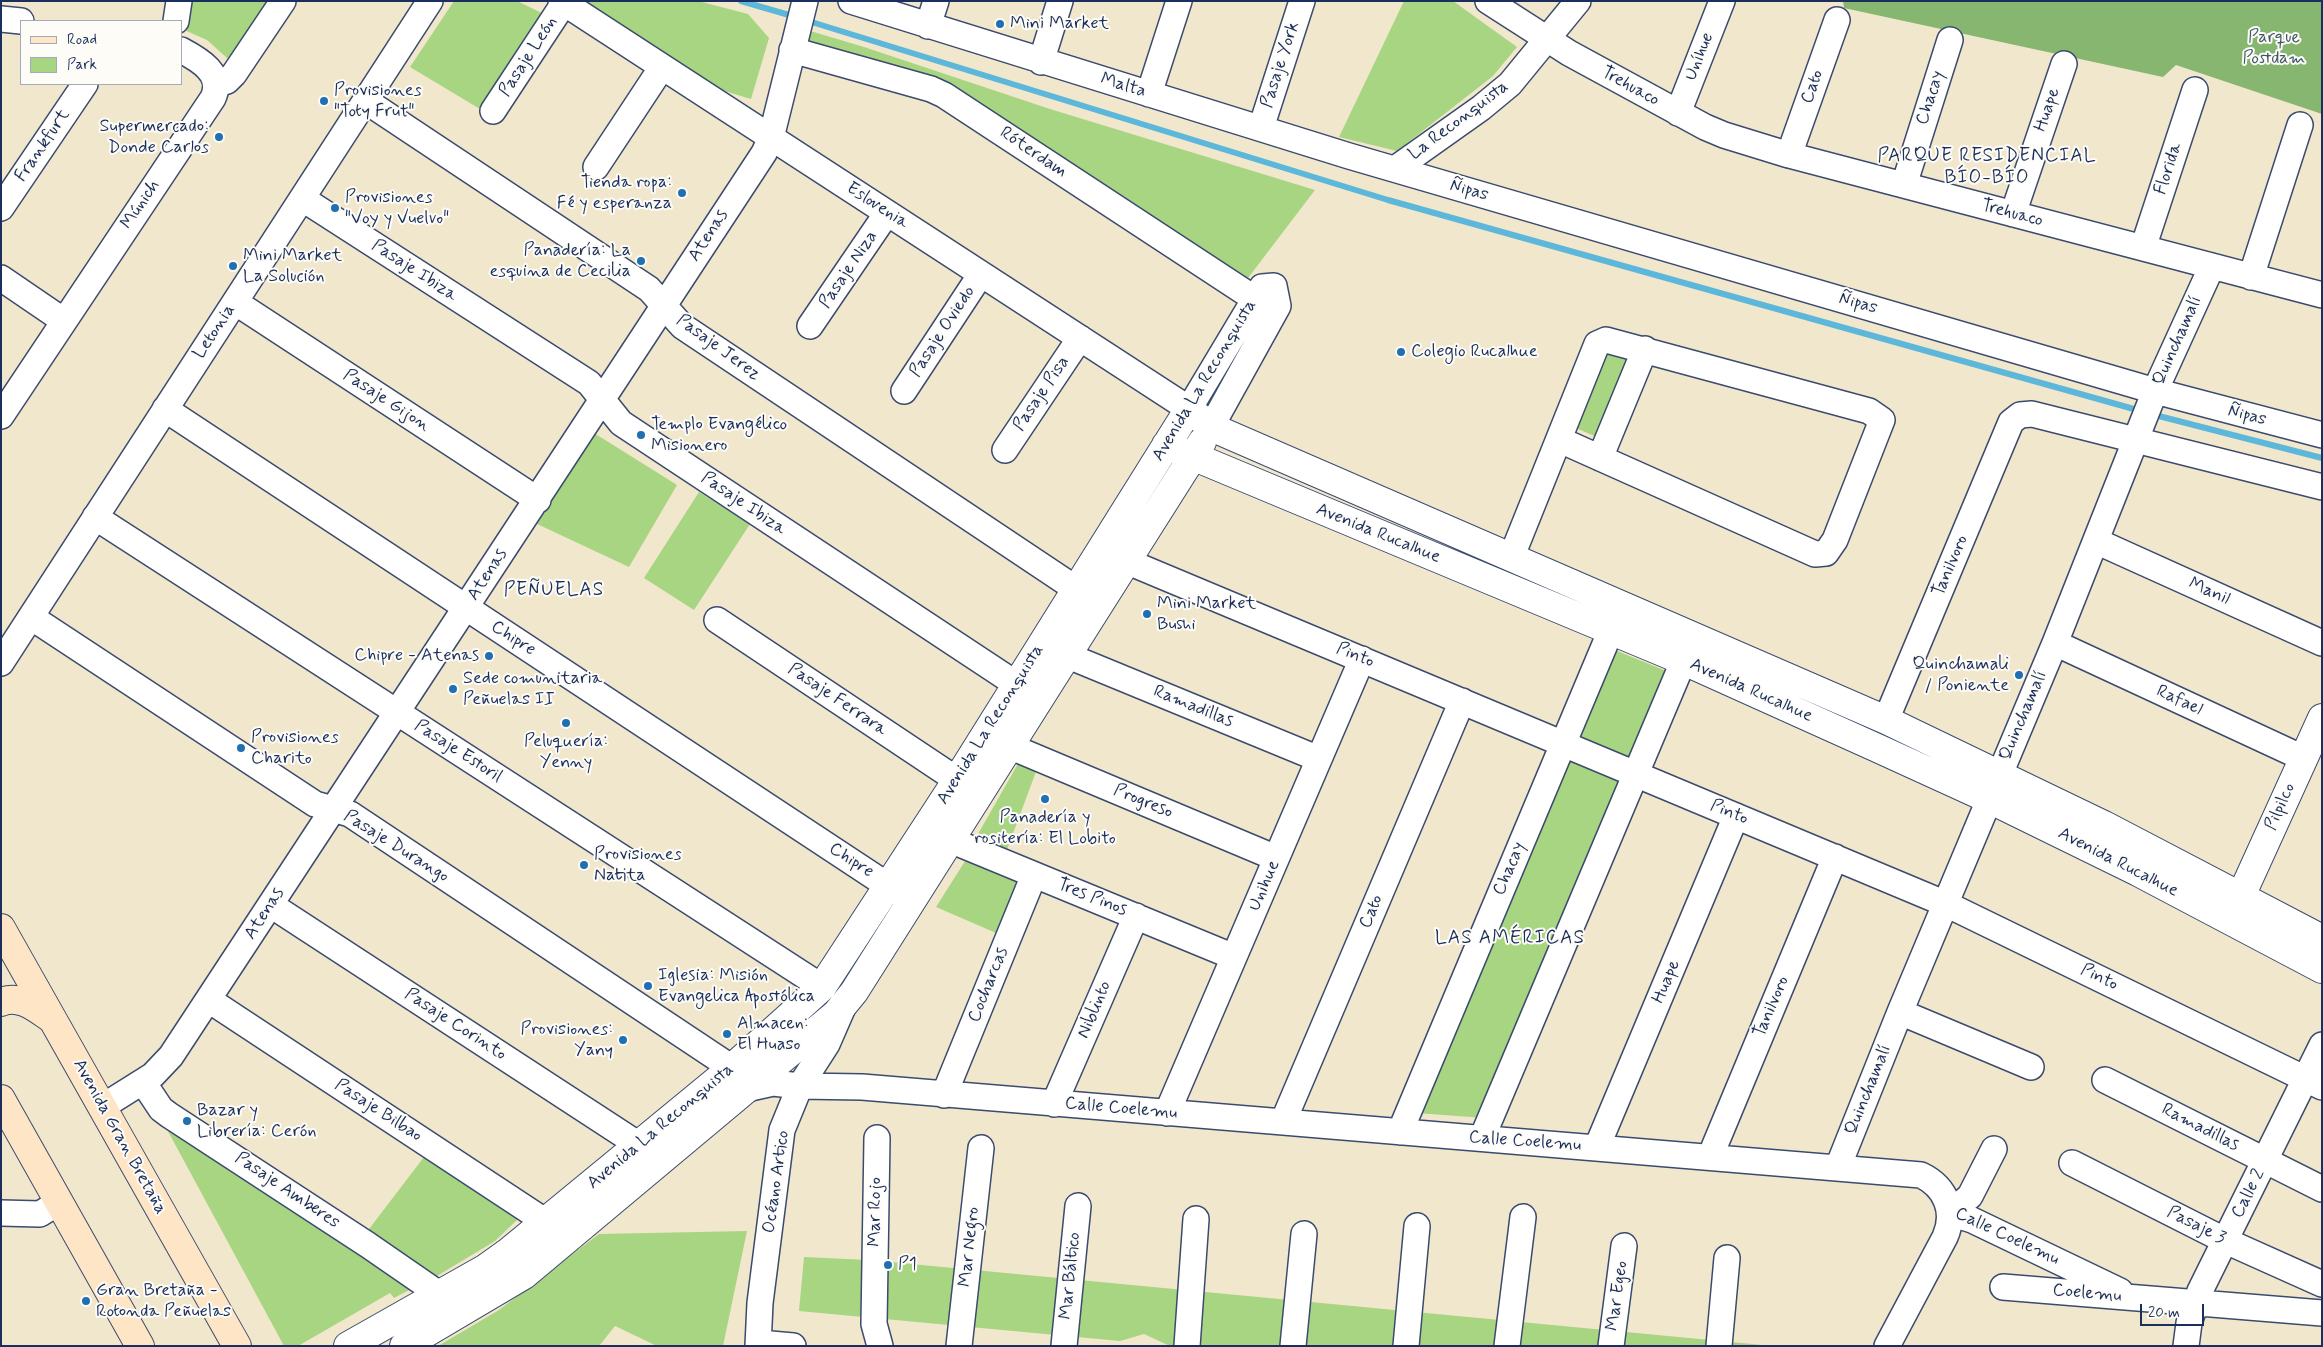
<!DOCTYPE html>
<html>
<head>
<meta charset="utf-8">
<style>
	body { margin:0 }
	#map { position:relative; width:2323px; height:1347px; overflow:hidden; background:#f1e7cc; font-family:Mynerve,sans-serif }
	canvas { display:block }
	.frame { position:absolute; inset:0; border:2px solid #1b2f5e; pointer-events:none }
	.legend { position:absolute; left:20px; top:20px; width:162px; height:65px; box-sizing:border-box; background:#fdfcf7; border:1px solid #a3aaba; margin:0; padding:6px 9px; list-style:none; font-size:15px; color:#1b2f5e }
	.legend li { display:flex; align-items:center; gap:10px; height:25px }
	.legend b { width:25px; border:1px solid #a3aaba }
	.scale { position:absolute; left:2140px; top:1304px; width:64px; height:22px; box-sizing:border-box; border:2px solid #1b2f5e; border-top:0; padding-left:6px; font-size:15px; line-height:18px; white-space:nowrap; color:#1b2f5e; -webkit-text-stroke:4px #fdfcf7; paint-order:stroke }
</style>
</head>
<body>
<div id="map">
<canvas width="2323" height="1347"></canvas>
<div class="frame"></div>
<ul class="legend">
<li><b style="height:6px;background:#fde5c5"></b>Road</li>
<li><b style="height:14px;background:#a8d582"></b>Park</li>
</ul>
<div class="scale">20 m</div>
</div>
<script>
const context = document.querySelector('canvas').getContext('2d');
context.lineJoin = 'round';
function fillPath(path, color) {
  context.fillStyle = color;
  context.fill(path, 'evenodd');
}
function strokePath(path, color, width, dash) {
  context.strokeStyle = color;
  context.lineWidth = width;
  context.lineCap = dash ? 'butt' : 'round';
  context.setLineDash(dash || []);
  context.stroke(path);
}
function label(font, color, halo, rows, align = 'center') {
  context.font = font + ' Mynerve,sans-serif';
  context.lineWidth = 4;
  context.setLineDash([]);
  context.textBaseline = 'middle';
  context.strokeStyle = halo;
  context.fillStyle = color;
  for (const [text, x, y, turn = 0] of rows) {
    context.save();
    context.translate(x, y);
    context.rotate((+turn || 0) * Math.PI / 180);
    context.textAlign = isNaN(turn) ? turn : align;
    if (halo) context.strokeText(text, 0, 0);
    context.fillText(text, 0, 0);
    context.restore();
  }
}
fillPath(new Path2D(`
	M188,1H268L233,58H227L207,40L182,29Z
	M454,1H517L548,16L485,112L410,67Z
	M570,1H698L748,14L769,38L751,99L698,83Z
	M1404,1H1453L1517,47L1493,76L1397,151L1339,137Z
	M790,25L864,47L1050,109L1315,190L1232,299L930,100L803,47Z
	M1599,352L1634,355L1599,438L1569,425Z
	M594,433L677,485L629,567L535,523Z
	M699,492L750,524L694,610L644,578Z
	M1610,648L1671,673L1628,762L1581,741L1574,734Z
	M1573,755L1619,773L1622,784L1485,1118L1416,1113L1563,761Z
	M1019,762L1037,769L1005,855L974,841Z
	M967,858L1017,879L1022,888L1003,936L936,907Z
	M163,1122L411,1289L394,1298L390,1293L298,1346H284Z
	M424,1157L519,1218L495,1241L432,1279L366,1233Z
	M747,1231L723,1346H657L615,1326L599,1346H438L499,1310L599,1234Z
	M804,1257L869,1260L1773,1346H1170L1144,1334L1120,1341L799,1311Z`), '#a8d582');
fillPath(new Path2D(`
	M1843,1H2322V114L2176,65L2163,77L1844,8Z`), '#86b670');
strokePath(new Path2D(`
	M741,1L796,17
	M805,20L1388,200L2141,411
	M2151,414L2322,458`), '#5db7db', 6);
const minor = new Path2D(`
	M561,1L1189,409L1262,287L1274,286L1278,306L1211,427
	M851,1L1349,156L2155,391L2322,435
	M1488,1L1569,53L1705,127L1724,135L1789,155L2322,295
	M1,19L21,21
	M176,21L179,1
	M928,26L936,1
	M792,50L931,89L944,95L1255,299
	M1041,62L1060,1
	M217,84L227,81L234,74L283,1
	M1149,94L1179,1
	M366,101L649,289L682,326L1076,589
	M493,111L564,3
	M1678,113L1722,1
	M1261,128L1302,1
	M1789,155L1837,20
	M596,167L662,67
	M1395,169L1481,108L1510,84L1578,1
	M1904,185L1950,40
	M303,199L589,383L621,423L1016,684
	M1,208L85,84
	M2013,214L2064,64
	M2143,248L2195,90
	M2251,277L2300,125
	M1,278L64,321
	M235,302L538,500
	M810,326L887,213
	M904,391L981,274
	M165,409L905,897
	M1,416L213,98C224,74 200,60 181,50
	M1005,450L1080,338
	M1600,458L1645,349
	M95,517L822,987
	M2096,541L2322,643
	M1511,558L1597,344L1606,340L1869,411L1882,420L1835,540L1826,553L1815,554L1560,440
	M1126,561L1946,904L2322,1087
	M31,617L315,804L350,814L732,1068
	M717,620L957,780
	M2055,643L2303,758
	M1066,655L1319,759
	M1,663L430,1
	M1886,720L2011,422L2020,415L2032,414L2322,487
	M1009,746L1276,858
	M950,840L1234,957
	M271,905L639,1145
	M209,1000L546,1222
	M1900,1012L2031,1067
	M2105,1080L2322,1189
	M143,1082L161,1109L169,1115L368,1245L439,1294
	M746,1089L773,1083L800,1086L862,1087L1921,1175C1946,1187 1956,1212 1945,1237L1887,1346
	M944,1095L1034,875
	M1054,1104L1136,916
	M102,1107L153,1075L171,1056L764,153L771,138L805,1
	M1167,1113L1362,659
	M1283,1122L1462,701
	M1400,1132L1619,611
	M877,1138L874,1324L880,1346
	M1482,1138L1691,643
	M1597,1147L1736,816
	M1710,1157L1835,857
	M2072,1163L2226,1241L2322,1284
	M1838,1167L1900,1012L2055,643L2155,391L2212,266
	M1,1213L40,1214L59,1202
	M1950,1213L1972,1220L2120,1291
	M1950,1213L1970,1196L1994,1149
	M2003,1287L2322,1313
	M759,1343L793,1346
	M758,1346L760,1303L782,1130L800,1086L827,1044L844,1005
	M959,1346L981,1148
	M1064,1346L1078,1206
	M1187,1346L1196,1219
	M1293,1346L1304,1234
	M1406,1346L1417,1226
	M1507,1346L1523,1217
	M1611,1346L1624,1246
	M1719,1346L1727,1258
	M2186,1346L2189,1323L2200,1291L2322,1045`);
const tertiary = new Path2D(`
	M1166,445L1684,661L1875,747L1989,799L2138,872L2322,969
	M2241,896L2322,718
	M348,1346L486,1268L507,1253L732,1068L822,987L957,780L1189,409L1211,427L1886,720L2104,825L2322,939
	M404,1346L524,1275L836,1014L854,992L1202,442`);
const secondary = new Path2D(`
	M1,928L237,1346
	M1,1002C20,994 37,1009 52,1019
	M1,1099L140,1346`);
strokePath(minor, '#3b4b6e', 28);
strokePath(tertiary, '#3b4b6e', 30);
strokePath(secondary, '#3b4b6e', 30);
strokePath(minor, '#fff', 25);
strokePath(tertiary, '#fff', 28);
strokePath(secondary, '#fde5c5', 28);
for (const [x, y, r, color] of [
	[1000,24,5,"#1f6fb2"],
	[324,101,5,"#1f6fb2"],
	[219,137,5,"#1f6fb2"],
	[682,193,5,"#1f6fb2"],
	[335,208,5,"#1f6fb2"],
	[641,261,5,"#1f6fb2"],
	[233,266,5,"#1f6fb2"],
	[1401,352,5,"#1f6fb2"],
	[641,435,5,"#1f6fb2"],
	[1147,614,5,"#1f6fb2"],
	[489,656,5,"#1f6fb2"],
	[2019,675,5,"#1f6fb2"],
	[453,689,5,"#1f6fb2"],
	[566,723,5,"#1f6fb2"],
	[241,748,5,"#1f6fb2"],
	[1045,799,5,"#1f6fb2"],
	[584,865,5,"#1f6fb2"],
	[648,986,5,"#1f6fb2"],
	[727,1034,5,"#1f6fb2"],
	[623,1040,5,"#1f6fb2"],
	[187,1121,5,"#1f6fb2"],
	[888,1265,5,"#1f6fb2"],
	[86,1301,5,"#1f6fb2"]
]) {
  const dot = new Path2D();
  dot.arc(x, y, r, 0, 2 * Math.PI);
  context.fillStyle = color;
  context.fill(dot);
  strokePath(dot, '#fdfcf7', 2);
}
label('18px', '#1b2f5e', '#fdfcf7', [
	["Mini Market",1010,24],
	["Provisiones",334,91],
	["\"Toty Frut\"",334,112],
	["Supermercado:",209,127,"right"],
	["Donde Carlos",209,148,"right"],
	["Tienda ropa:",672,183,"right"],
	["Fé y esperanza",672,204,"right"],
	["Provisiones",345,198],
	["\"Voy y Vuelvo\"",345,219],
	["Panadería: La",631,251,"right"],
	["esquina de Cecilia",631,272,"right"],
	["Mini Market",243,256],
	["La Solución",243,277],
	["Colegio Rucalhue",1411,352],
	["Templo Evangélico",651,425],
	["Misionero",651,446],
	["Mini Market",1157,604],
	["Bushi",1157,625],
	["Chipre - Atenas",479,656,"right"],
	["Quinchamali",2009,665,"right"],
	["/ Poniente",2009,686,"right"],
	["Sede comunitaria",463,679],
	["Peñuelas II",463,700],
	["Provisiones",251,738],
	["Charito",251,759],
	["Peluquería:",566,742,"center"],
	["Yenny",566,763,"center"],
	["Panadería y",1045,818,"center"],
	["rositería: El Lobito",1045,839,"center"],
	["Provisiones",594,855],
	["Natita",594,876],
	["Iglesia: Misión",658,976],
	["Evangelica Apostólica",658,997],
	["Almacen:",737,1024],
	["El Huaso",737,1045],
	["Provisiones:",613,1030,"right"],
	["Yany",613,1051,"right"],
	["Bazar y",197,1111],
	["Librería: Cerón",197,1132],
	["P1",898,1265],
	["Gran Bretaña -",96,1291],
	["Rotonda Peñuelas",96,1312]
], 'left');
label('18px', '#3e5867', '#fdfcf7', [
	["Parque",2274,38],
	["Postdam",2274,59]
]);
label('18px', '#1b2f5e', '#fdfcf7', [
	["Pasaje León",529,57,-57],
	["Uníhue",1700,57,-68],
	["Pasaje York",1281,65,-72],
	["Malta",1123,86,17],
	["Trehuaco",1630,87,29],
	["Cato",1813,87,-70],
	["Chacay",1931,98,-72],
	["Huape",2048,110,-71],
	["La Reconquista",1459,121,-37],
	["Frankfurt",43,146,-56],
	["Róterdam",1033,153,34],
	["Florida",2169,169,-72],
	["Ñipas",1469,191,16],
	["Múnich",141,205,-56],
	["Eslovenia",877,206,33],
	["Trehuaco",2012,214,15],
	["Atenas",709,236,-57],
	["Pasaje Niza",849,270,-56],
	["Pasaje Ibiza",414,271,33],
	["Ñipas",1858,304,16],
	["Letonia",215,332,-57],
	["Pasaje Oviedo",943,332,-57],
	["Quinchamalí",2178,341,-66],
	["Pasaje Jerez",718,348,36],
	["Avenida La Reconquista",1205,381,-59],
	["Pasaje Pisa",1042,394,-56],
	["Pasaje Gijon",386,401,33],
	["Ñipas",2247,416,15],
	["Pasaje Ibiza",743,504,34],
	["Avenida Rucalhue",1378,534,22],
	["Tanilvoro",1951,566,-67],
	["Atenas",488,575,-57],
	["Manil",2209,592,24],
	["Chipre",513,639,33],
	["Pinto",1355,656,23],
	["Avenida Rucalhue",1751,691,24],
	["Pasaje Ferrara",837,700,34],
	["Rafael",2179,701,25],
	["Ramadillas",1193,707,22],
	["Quinchamalí",2024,716,-67],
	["Avenida La Reconquista",991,725,-58],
	["Pasaje Estoril",458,752,33],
	["Progreso",1143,802,23],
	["Pilpilco",2281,807,-66],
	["Pinto",1729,813,23],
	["Pasaje Durango",396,847,32],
	["Chipre",851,861,33],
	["Avenida Rucalhue",2118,863,27],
	["Chacay",1510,869,-67],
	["Unihue",1265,886,-67],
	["Tres Pinos",1092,898,22],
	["Cato",1372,912,-67],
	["Atenas",265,914,-57],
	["Pinto",2099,978,26],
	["Huape",1667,982,-67],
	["Cocharcas",989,985,-68],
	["Tanilvoro",1772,1007,-67],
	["Niblinto",1095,1010,-67],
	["Pasaje Corinto",455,1025,33],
	["Quinchamalí",1869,1090,-68],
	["Calle Coelemu",1121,1109,5],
	["Pasaje Bilbao",378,1111,33],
	["Avenida La Reconquista",661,1127,-40],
	["Ramadillas",2200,1128,27],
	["Avenida Gran Bretaña",119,1137,61],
	["Calle Coelemu",1525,1142,4],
	["Océano Artico",777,1182,-82],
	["Pasaje Amberes",287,1191,34],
	["Calle 2",2249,1194,-63],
	["Mar Rojo",876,1212,-89],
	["Pasaje 3",2196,1226,27],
	["Calle Coelemu",2007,1237,25],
	["Mar Negro",970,1247,-84],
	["Mar Báltico",1071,1276,-84],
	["Coelemu",2087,1294,5],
	["Mar Egeo",1618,1296,-82]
]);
context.letterSpacing = '1px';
label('19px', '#1b2f5e', '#fdfcf7', [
	["PARQUE RESIDENCIAL",1987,157],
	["BÍO-BÍO",1987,179],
	["PEÑUELAS",554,591],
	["LAS AMÉRICAS",1510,939]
]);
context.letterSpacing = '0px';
</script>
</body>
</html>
